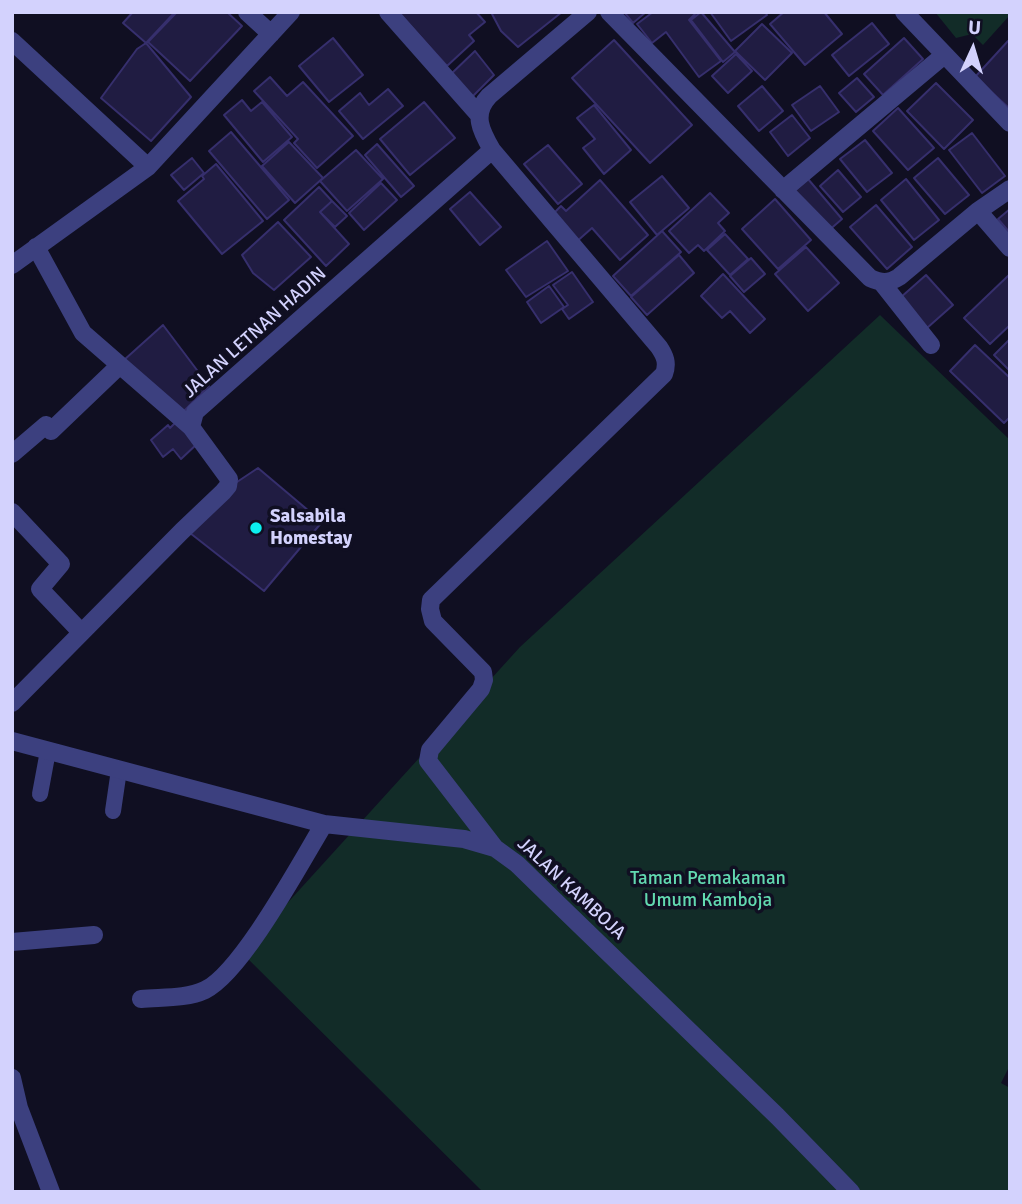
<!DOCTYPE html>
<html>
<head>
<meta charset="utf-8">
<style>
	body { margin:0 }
	#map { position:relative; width:1022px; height:1204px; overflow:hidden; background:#100f22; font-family:Signika,sans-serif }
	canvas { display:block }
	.frame { position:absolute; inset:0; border:14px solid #d3d2fd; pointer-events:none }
	.north { position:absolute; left:938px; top:14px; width:70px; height:70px; -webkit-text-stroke:5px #100f22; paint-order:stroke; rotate:4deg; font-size:19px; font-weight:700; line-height:28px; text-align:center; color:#d3d2fd }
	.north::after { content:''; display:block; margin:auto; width:24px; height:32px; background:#d3d2fd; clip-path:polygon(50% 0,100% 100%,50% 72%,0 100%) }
</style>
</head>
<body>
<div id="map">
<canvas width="1022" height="1204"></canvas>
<div class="frame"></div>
<div class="north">U</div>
</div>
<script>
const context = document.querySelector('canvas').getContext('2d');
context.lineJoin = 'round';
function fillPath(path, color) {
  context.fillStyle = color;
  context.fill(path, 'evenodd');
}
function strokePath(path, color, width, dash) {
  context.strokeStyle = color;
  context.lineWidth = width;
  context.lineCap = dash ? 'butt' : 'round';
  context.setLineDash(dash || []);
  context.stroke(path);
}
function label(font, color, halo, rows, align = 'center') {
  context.font = font + ' Signika,sans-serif';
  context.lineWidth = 7;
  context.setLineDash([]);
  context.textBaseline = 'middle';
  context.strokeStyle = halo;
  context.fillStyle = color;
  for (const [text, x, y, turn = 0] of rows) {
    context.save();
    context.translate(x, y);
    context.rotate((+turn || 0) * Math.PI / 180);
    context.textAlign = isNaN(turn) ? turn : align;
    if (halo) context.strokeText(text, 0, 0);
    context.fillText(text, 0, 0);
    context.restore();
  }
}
fillPath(new Path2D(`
	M935,12H1010V15L983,45L972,34L956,38Z
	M880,315L1010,440V1065L1001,1083L1010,1088V1192H483L242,953L520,647Z`), '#122c28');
const building = new Path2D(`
	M133,12H175L146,43L123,23Z
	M177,12H227L242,26L190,81L148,42Z
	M398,12H476L485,22L469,35L474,41L447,66Z
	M494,12H562L518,47L501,31L492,14Z
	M624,12H646L633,23Z
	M653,12H697L689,20L721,61L699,77L666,32L652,43L637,24Z
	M701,12L735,52L723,62L691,20Z
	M710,12H765L767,15L731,41Z
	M784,12H824L842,34L805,65L770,24Z
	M872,23L889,44L849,76L832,55Z
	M762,24L792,53L765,80L735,51Z
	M333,38L363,75L329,102L299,66Z
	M904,38L923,59L883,95L864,74Z
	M614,40L692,125L650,163L572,78Z
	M1008,41L1010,43V109L975,77Z
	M146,43L191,97L151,141L101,98L137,49Z
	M475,51L494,75L470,99L450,75Z
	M736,54L752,71L728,93L712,76Z
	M270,77L287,96L303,82L353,136L317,168L294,143L298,139L254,91Z
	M857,78L874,97L856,112L839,93Z
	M936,83L973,120L944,149L907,111Z
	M762,86L783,111L759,131L738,106Z
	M820,86L839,112L811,131L792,105Z
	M388,89L403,106L363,139L339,111L360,93L369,105Z
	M242,100L251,111L262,102L292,137L263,162L224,115Z
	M424,102L455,138L410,175L380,139Z
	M594,105L631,150L604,174L583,148L595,139L577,118Z
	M898,108L934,148L908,170L873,131Z
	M792,115L810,138L788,156L770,132Z
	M231,132L289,200L267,219L209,151Z
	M972,133L1005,176L982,193L949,150Z
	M865,140L892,173L867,192L840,159Z
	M289,142L323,178L295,203L262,166Z
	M377,144L414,186L401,197L365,155Z
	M548,145L582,184L558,204L524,164Z
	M356,150L383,179L347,211L320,181Z
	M192,158L204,173L184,190L171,175Z
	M938,158L969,195L945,214L914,178Z
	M216,164L263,221L222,254L178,201L204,179L202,176Z
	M838,170L861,197L843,212L820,186Z
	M662,176L689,208L657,235L630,202Z
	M808,179L842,219L827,232L793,192Z
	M906,179L939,220L914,240L881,200Z
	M600,180L648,235L620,260L592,228L575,243L551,216L561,206L566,211Z
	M381,183L397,200L364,230L349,213Z
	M319,187L332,201L320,212L349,244L326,266L284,220Z
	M470,192L501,227L480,245L450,209Z
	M710,193L729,213L718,223L725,231L704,251L698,245L689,253L669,231Z
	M775,199L811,240L778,269L742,229Z
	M332,201L347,216L335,227L320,212Z
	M876,205L912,247L887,269L850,227Z
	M1010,209V233L998,219Z
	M278,222L311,257L274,290L253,273L242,255Z
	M662,231L681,252L631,296L613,276Z
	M725,234L748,259L730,275L707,250Z
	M547,241L568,271L526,297L506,270Z
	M806,247L839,283L808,311L775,274Z
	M679,255L694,273L647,315L631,297Z
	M751,258L765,274L744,292L730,276Z
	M572,272L593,302L569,319L562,309L568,305L553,285Z
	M723,274L765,319L750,333L730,311L722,318L701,296Z
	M1010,274V325L990,344L964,318Z
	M926,275L953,305L927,328L900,298Z
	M549,286L564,307L541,323L527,302Z
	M163,325L209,386L181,414L124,360Z
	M1010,339V371L994,355Z
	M975,345L1010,378V417L1004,423L950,371Z
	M175,423L198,443L181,459L173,449L163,457L151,440L168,425L170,428Z
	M258,468L322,522L264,591L190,533L234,484Z`);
fillPath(building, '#201c42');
strokePath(building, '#362f6d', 2);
strokePath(new Path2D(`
	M40,794L48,751
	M113,811L119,770`), '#3c407f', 16);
strokePath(new Path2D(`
	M247,12L271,34
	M388,12L479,115
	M609,12L870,278C881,283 888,284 899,277L978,211L1010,189
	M904,12L1010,123
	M12,41L148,167
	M783,190L943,56
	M978,211L1010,248
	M12,265L148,167L291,12
	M882,283L931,345
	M191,427L195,412L492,150
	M12,454L46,425L51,431L120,365
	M12,512L61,564L40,589L81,632
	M12,703L182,531L223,492L228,486L229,479L191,427L83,333L36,247
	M12,741L324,824L464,839L495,848L517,864L556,902L777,1116L851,1192
	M495,848L428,761L430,750L481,689L484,680L483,672L433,621L430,609L431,600L664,374C668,363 665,356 659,347L492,150C481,131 472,114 489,96L588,12
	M12,942L94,935
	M141,999C161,997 186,999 205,990C242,972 301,862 324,824
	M12,1078L19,1108L51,1192`), '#3c407f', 18);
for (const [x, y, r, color] of [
	[256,528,7,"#0ceeef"]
]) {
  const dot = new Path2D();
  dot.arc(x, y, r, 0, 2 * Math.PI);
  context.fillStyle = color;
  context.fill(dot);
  strokePath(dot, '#100f22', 2.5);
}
label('19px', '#d3d2fd', '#100f22', [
	["JALAN LETNAN HADIN",255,333,-42],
	["JALAN KAMBOJA",571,889,43]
]);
label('bold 19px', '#d3d2fd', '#100f22', [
	["Salsabila",270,517],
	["Homestay",270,539]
], 'left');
label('19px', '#62d9b0', '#100f22', [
	["Taman Pemakaman",708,879],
	["Umum Kamboja",708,901]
]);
</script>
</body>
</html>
